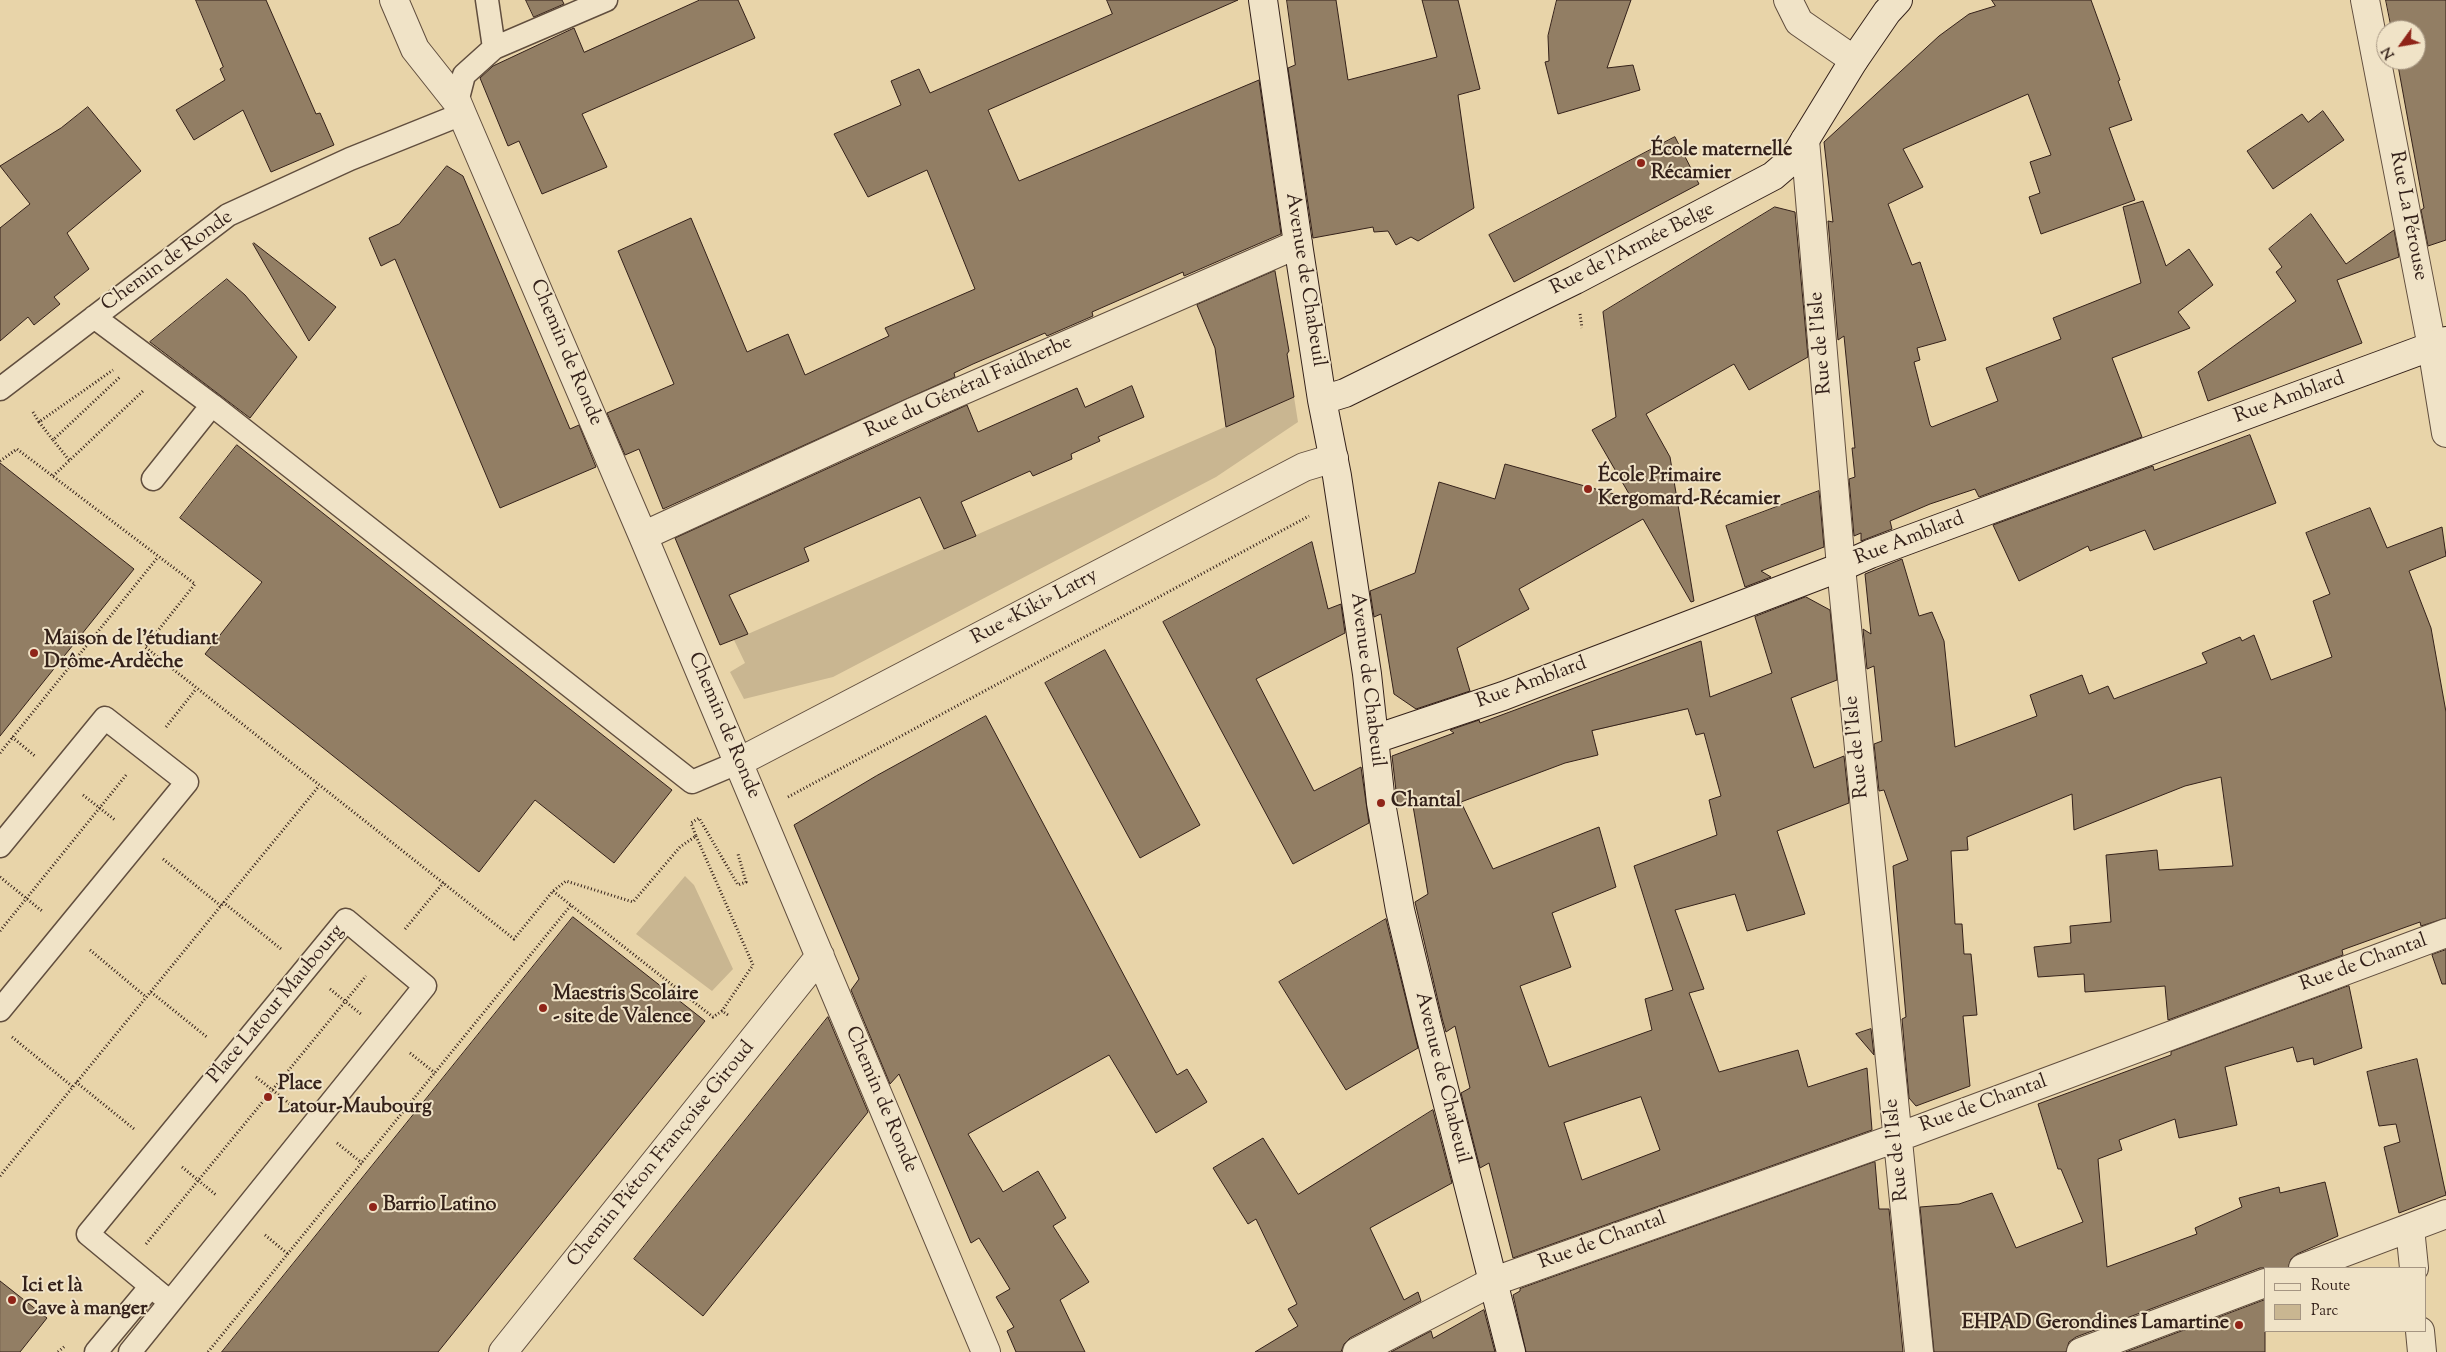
<!DOCTYPE html>
<html>
<head>
<meta charset="utf-8">
<style>
	body { margin:0 }
	#map { position:relative; width:2446px; height:1352px; overflow:hidden; background:#e8d4a9; font-family:"Sorts Mill Goudy",serif }
	canvas { display:block }
	.legend { position:absolute; left:2264px; top:1267px; width:162px; height:65px; box-sizing:border-box; background:#f0e3c7; border:1px solid #a59582; margin:0; padding:6px 9px; list-style:none; font-size:15px; color:#34211a }
	.legend li { display:flex; align-items:center; gap:10px; height:25px }
	.legend b { width:25px; border:1px solid #a59582 }
	.north { position:absolute; left:2376px; top:20px; width:50px; height:50px; box-sizing:border-box; background:#f0e3c7; border:1px solid #a59582; border-radius:50%; rotate:238deg; font-size:14px; font-weight:700; line-height:20px; text-align:center; color:#34211a }
	.north::after { content:''; display:block; margin:auto; width:18px; height:22px; background:#8f2418; clip-path:polygon(50% 0,100% 100%,50% 72%,0 100%) }
</style>
</head>
<body>
<div id="map">
<canvas width="2446" height="1352"></canvas>
<ul class="legend">
<li><b style="height:6px;background:#f0e3c7"></b>Route</li>
<li><b style="height:14px;background:#c9b691"></b>Parc</li>
</ul>
<div class="north">N</div>
</div>
<script>
const context = document.querySelector('canvas').getContext('2d');
context.lineJoin = 'round';
function fillPath(path, color) {
  context.fillStyle = color;
  context.fill(path, 'evenodd');
}
function strokePath(path, color, width, dash) {
  context.strokeStyle = color;
  context.lineWidth = width;
  context.lineCap = dash ? 'butt' : 'round';
  context.setLineDash(dash || []);
  context.stroke(path);
}
function label(font, color, halo, rows, align = 'center') {
  context.font = font + ' "Sorts Mill Goudy",serif';
  context.lineWidth = 4;
  context.setLineDash([]);
  context.textBaseline = 'middle';
  context.strokeStyle = halo;
  context.fillStyle = color;
  for (const [text, x, y, turn = 0] of rows) {
    context.save();
    context.translate(x, y);
    context.rotate((+turn || 0) * Math.PI / 180);
    context.textAlign = isNaN(turn) ? turn : align;
    if (halo) context.strokeText(text, 0, 0);
    context.fillText(text, 0, 0);
    context.restore();
  }
}
fillPath(new Path2D(`
	M1294,397L1298,422L1216,477L833,677L744,699L730,672L745,663L734,640Z
	M685,876L694,885L733,969L712,991L636,934Z`), '#c9b691');
const building = new Path2D(`
	M196,0H266L316,114L320,113L334,145L271,172L243,110L194,140L176,110L225,80L220,69L223,67Z
	M526,0H562L564,4L534,17Z
	M700,0H738L755,38L582,114L607,167L542,194L519,141L508,146L480,78L493,66L574,28L584,52Z
	M1107,0H1238L988,110L1019,181L1259,80L1281,234L1184,276L1183,272L1092,312L1093,316L1047,336L1045,333L973,364L954,373L955,377L663,509L639,449L625,455L607,413L674,384L618,251L691,218L747,352L788,334L805,375L889,336L885,328L975,289L927,170L868,197L834,134L901,105L891,81L919,69L930,93L1112,14Z
	M1287,0H1336L1348,80L1437,57L1422,0H1458L1480,89L1458,95L1474,208L1418,241L1411,237L1396,245L1388,231L1374,232L1373,227L1313,238L1288,68L1295,65Z
	M1557,0H1631L1607,68L1633,65L1640,90L1558,114L1545,62L1549,61L1548,36Z
	M1992,0H2091L2120,80L2118,81L2132,120L2109,128L2135,200L2041,234L2029,197L2040,193L2030,162L2051,155L2028,94L1903,149L1923,187L1888,204L1912,265L1920,262L1946,340L1917,348L1920,360L1914,362L1930,425L1932,427L1998,401L1986,368L2061,339L2053,318L2141,283L2123,207L2143,201L2166,266L2189,249L2213,285L2178,312L2190,328L2112,358L2142,437L1979,497L1975,489L1930,504L1890,521L1892,529L1861,541V533L1854,536L1849,479L1855,477L1852,448H1855L1844,336L1838,340L1828,221L1833,222L1824,142L1939,36L1969,14L1995,6Z
	M2386,0H2446V240L2428,246L2421,210L2424,208L2397,60H2416V30H2392Z
	M88,107L141,171L67,233L89,269L54,297L60,304L34,325L28,317L0,341V228L30,204L0,166L61,128Z
	M2323,111L2344,140L2273,189L2247,151L2302,114L2308,122Z
	M1675,137L1699,184L1514,282L1489,235Z
	M447,166L463,176L570,429L579,425L596,467L500,508L395,259L381,266L369,238L399,224Z
	M1775,207L1795,212L1808,357L1749,390L1734,364L1646,414L1670,457L1694,601L1691,602L1643,519L1519,589L1529,609L1457,648L1470,691L1416,709L1394,694L1381,614L1374,617L1370,591L1415,573L1439,482L1495,499L1505,464L1632,499L1592,430L1616,417L1603,312Z
	M2311,214L2346,264L2394,230L2399,257L2337,280L2362,343L2208,401L2198,372L2296,301L2276,272L2282,267L2269,249Z
	M254,243L336,307L309,341L253,244Z
	M1275,271L1289,351L1287,354L1294,397L1226,427L1215,348L1197,305Z
	M227,279L245,295L297,357L250,418L150,342Z
	M1132,386L1144,417L1098,437L1100,441L1071,454L1072,459L1033,476L1030,471L961,502L976,536L944,549L920,497L804,548L809,561L729,595L748,634L720,645L675,538L967,405L978,432L1077,388L1085,407Z
	M2250,435L2276,503L2154,550L2145,530L2090,551L2088,546L2019,581L1993,525L2153,466L2154,470Z
	M237,445L672,790L614,863L535,800L479,872L205,654L262,582L180,518Z
	M0,463L134,569L0,736Z
	M1819,491L1824,547L1761,571L1771,577L1745,587L1726,526Z
	M2370,508L2387,548L2442,527L2446,556L2409,571L2431,628L2446,712V918L2421,926L2420,922L2342,950L2343,955L2168,1020L2165,986L2085,992L2084,974L2038,977L2034,947L2071,943L2070,926L2111,922L2106,855L2157,850L2159,870L2233,866L2221,777L2185,786L2074,830L2072,794L1967,837L1968,850L1951,851L1955,924H1962L1964,954H1971L1977,1015L1963,1016L1970,1086L1916,1106L1909,1098L1902,1019L1906,1017L1893,866L1908,860L1884,790L1879,791L1874,744L1882,741L1874,666L1867,669L1863,629L1871,634L1865,574L1902,559L1919,616L1932,612L1944,641L1955,747L2037,716L2030,695L2082,675L2089,694L2108,686L2114,699L2207,663L2202,653L2240,637L2242,641L2254,635L2271,680L2332,657L2313,601L2330,594L2306,533Z
	M1312,542L1328,609L1341,604L1345,633L1256,679L1314,791L1361,767L1369,823L1293,864L1163,622Z
	M1806,597L1830,610L1837,680L1791,698L1814,768L1844,756L1849,803L1777,831L1805,914L1747,931L1735,894L1675,910L1704,989L1689,993L1719,1072L1798,1050L1808,1087L1867,1068L1872,1130L1513,1258L1489,1163L1480,1168L1461,1093L1470,1088L1455,1026L1446,1032L1442,1018L1415,902L1428,894L1412,800L1398,808L1392,756L1454,733L1450,730L1479,720L1480,723L1701,641L1710,697L1772,673L1755,617ZM1688,709L1696,735L1704,733L1721,796L1709,800L1717,835L1634,866L1673,990L1645,999L1652,1030L1549,1067L1520,986L1571,967L1552,913L1616,887L1599,827L1493,869L1461,802L1565,763L1598,755L1592,731ZM1641,1097L1660,1150L1582,1180L1564,1123Z
	M1105,650L1200,825L1140,858L1045,683Z
	M986,716L1177,1075L1187,1069L1207,1102L1156,1133L1109,1055L968,1134L1003,1192L1038,1171L1066,1218L1053,1226L1089,1282L1060,1300L1085,1352H1016L1007,1331L1014,1327L996,1297L1010,1289L979,1238L971,1243L899,1074L890,1084L851,990L859,979L794,825L876,776Z
	M573,917L705,1021L438,1352H222Z
	M1386,919L1418,1048L1346,1090L1279,982Z
	M2446,950V984H2442L2432,955Z
	M2349,986L2362,1048L2314,1065L2313,1058L2297,1062L2293,1047L2225,1067L2237,1125L2179,1138L2175,1119L2119,1140L2122,1150L2098,1159L2107,1267L2197,1234L2195,1228L2242,1207L2239,1198L2279,1187L2280,1193L2325,1182L2338,1236L2297,1254L2291,1259L2288,1268H2260L2076,1337L2069,1342L2066,1352H1934L1920,1207L1959,1204L1992,1193L2016,1248L2083,1222L2061,1169H2058L2038,1104L2171,1055V1052Z
	M828,1017L868,1112L703,1316L634,1259Z
	M1871,1029L1874,1055L1856,1034Z
	M2417,1059L2446,1195L2399,1213L2384,1147L2400,1142L2396,1124L2379,1126L2367,1072Z
	M1433,1110L1452,1183L1370,1228L1404,1300L1418,1292L1421,1301L1350,1338L1344,1344L1341,1352H1255L1298,1326L1288,1309L1297,1304L1256,1219L1248,1224L1213,1168L1263,1138L1298,1194Z
	M1875,1162L1879,1209H1889L1903,1352H1526L1513,1295L1520,1291V1289Z
	M0,1281L47,1318L20,1352H0Z
	M2265,1300V1352H2126Z
	M1484,1310L1495,1352H1391L1431,1331L1433,1338Z`);
fillPath(building, '#927e64');
strokePath(building, '#34211a', 1);
const lane = new Path2D(`
	M487,0L494,48L606,0
	M457,102L464,75L494,48
	M94,317L212,405L692,782L737,763
	M0,389L228,215L350,159L462,114
	M153,479L212,405
	M0,846L105,718L187,782L0,1010
	M96,1352L151,1286
	M130,1352L425,986L346,920L88,1234L170,1302`);
const street = new Path2D(`
	M394,0L415,49L457,102L462,114L643,536L986,1352
	M1788,0L1799,22L1854,60
	M2365,0L2432,347L2446,433
	M1805,140L1841,567L1919,1352
	M643,536L913,412L1298,244
	M737,763L1304,467L1334,458
	M2410,1228L2414,1268
	M2303,1268L2446,1214
	M2420,1331L2422,1352
	M503,1352L820,956
	M1357,1352L1492,1282L1896,1138L2446,933
	M2081,1352L2265,1283`);
const secondary = new Path2D(`
	M1263,0L1298,244L1322,400L1337,476L1367,674L1381,803L1400,910L1427,1022L1511,1352
	M1322,400L1345,393L1575,280L1773,176L1794,158L1854,60L1887,12L1898,0
	M1375,739L1503,696L1841,567L1870,554L2446,341`);
strokePath(lane, '#614e3e', 25);
strokePath(street, '#614e3e', 30);
strokePath(secondary, '#34211a', 30);
strokePath(new Path2D(`
	M1580,314L1582,328
	M33,412L39,422L113,370
	M39,422L53,440
	M69,460L53,440L121,376
	M0,461L17,449L195,584L145,647L514,939L553,891L566,881L633,902L680,847L696,836L691,823L699,818L738,885L746,882L738,854
	M53,476L143,391
	M166,727L196,689
	M12,737L35,756
	M0,753L158,557
	M83,795L115,820
	M788,797L1309,516
	M696,836L753,965L722,1011
	M163,859L221,906
	M0,877L42,911
	M553,891L713,1017L722,1011L728,1015
	M223,902L281,949
	M405,929L444,882
	M0,931L127,774
	M90,950L146,997
	M330,989L362,1015
	M151,992L208,1038
	M12,1037L73,1087
	M410,1053L435,1073
	M256,1077L290,1104
	M76,1082L134,1129
	M337,1143L362,1163
	M182,1167L216,1195
	M0,1176L319,786
	M265,1235L288,1254
	M146,1244L366,976
	M58,1352L65,1346
	M208,1352L571,905`), '#34211a', 3, [1, 2.5]);
strokePath(lane, '#f0e3c7', 22);
strokePath(street, '#f0e3c7', 28);
strokePath(secondary, '#f0e3c7', 28);
for (const [x, y, r, color] of [
	[1641,163,5,"#8f2418"],
	[1588,489,5,"#8f2418"],
	[34,653,5,"#8f2418"],
	[1381,803,5,"#8f2418"],
	[543,1008,5,"#8f2418"],
	[268,1097,5,"#8f2418"],
	[373,1207,5,"#8f2418"],
	[12,1300,5,"#8f2418"],
	[2239,1325,5,"#8f2418"]
]) {
  const dot = new Path2D();
  dot.arc(x, y, r, 0, 2 * Math.PI);
  context.fillStyle = color;
  context.fill(dot);
  strokePath(dot, '#f0e3c7', 2);
}
label('bold 20px', '#34211a', '#f0e3c7', [
	["École maternelle",1651,152],
	["Récamier",1651,175],
	["École Primaire",1598,478],
	["Kergomard-Récamier",1598,501],
	["Maison de l'étudiant",44,641],
	["Drôme-Ardèche",44,664],
	["Chantal",1391,803],
	["Maestris Scolaire",553,996],
	["- site de Valence",553,1019],
	["Place",278,1086],
	["Latour-Maubourg",278,1109],
	["Barrio Latino",383,1207],
	["Ici et là",22,1288],
	["Cave à manger",22,1311],
	["EHPAD Gerondines Lamartine",2229,1325,"right"]
], 'left');
label('20px', '#34211a', '#f0e3c7', [
	["Rue La Pérouse",2407,216,79],
	["Rue de l'Armée Belge",1633,250,-27],
	["Chemin de Ronde",168,262,-36],
	["Avenue de Chabeuil",1304,280,81],
	["Rue de l'Isle",1822,343,-95],
	["Chemin de Ronde",565,353,67],
	["Rue du Général Faidherbe",969,388,-24],
	["Rue Amblard",2290,399,-20],
	["Rue Amblard",1910,540,-21],
	["Rue «Kiki» Latry",1035,608,-28],
	["Avenue de Chabeuil",1366,680,83],
	["Rue Amblard",1532,684,-20],
	["Chemin de Ronde",723,726,67],
	["Rue de l'Isle",1858,747,-96],
	["Rue de Chantal",2364,964,-20],
	["Place Latour Maubourg",277,1005,-50],
	["Avenue de Chabeuil",1441,1078,76],
	["Chemin de Ronde",880,1100,67],
	["Rue de Chantal",1984,1105,-20],
	["Rue de l'Isle",1898,1150,-96],
	["Chemin Piéton Françoise Giroud",662,1155,-51],
	["Rue de Chantal",1603,1242,-20]
]);
</script>
</body>
</html>
